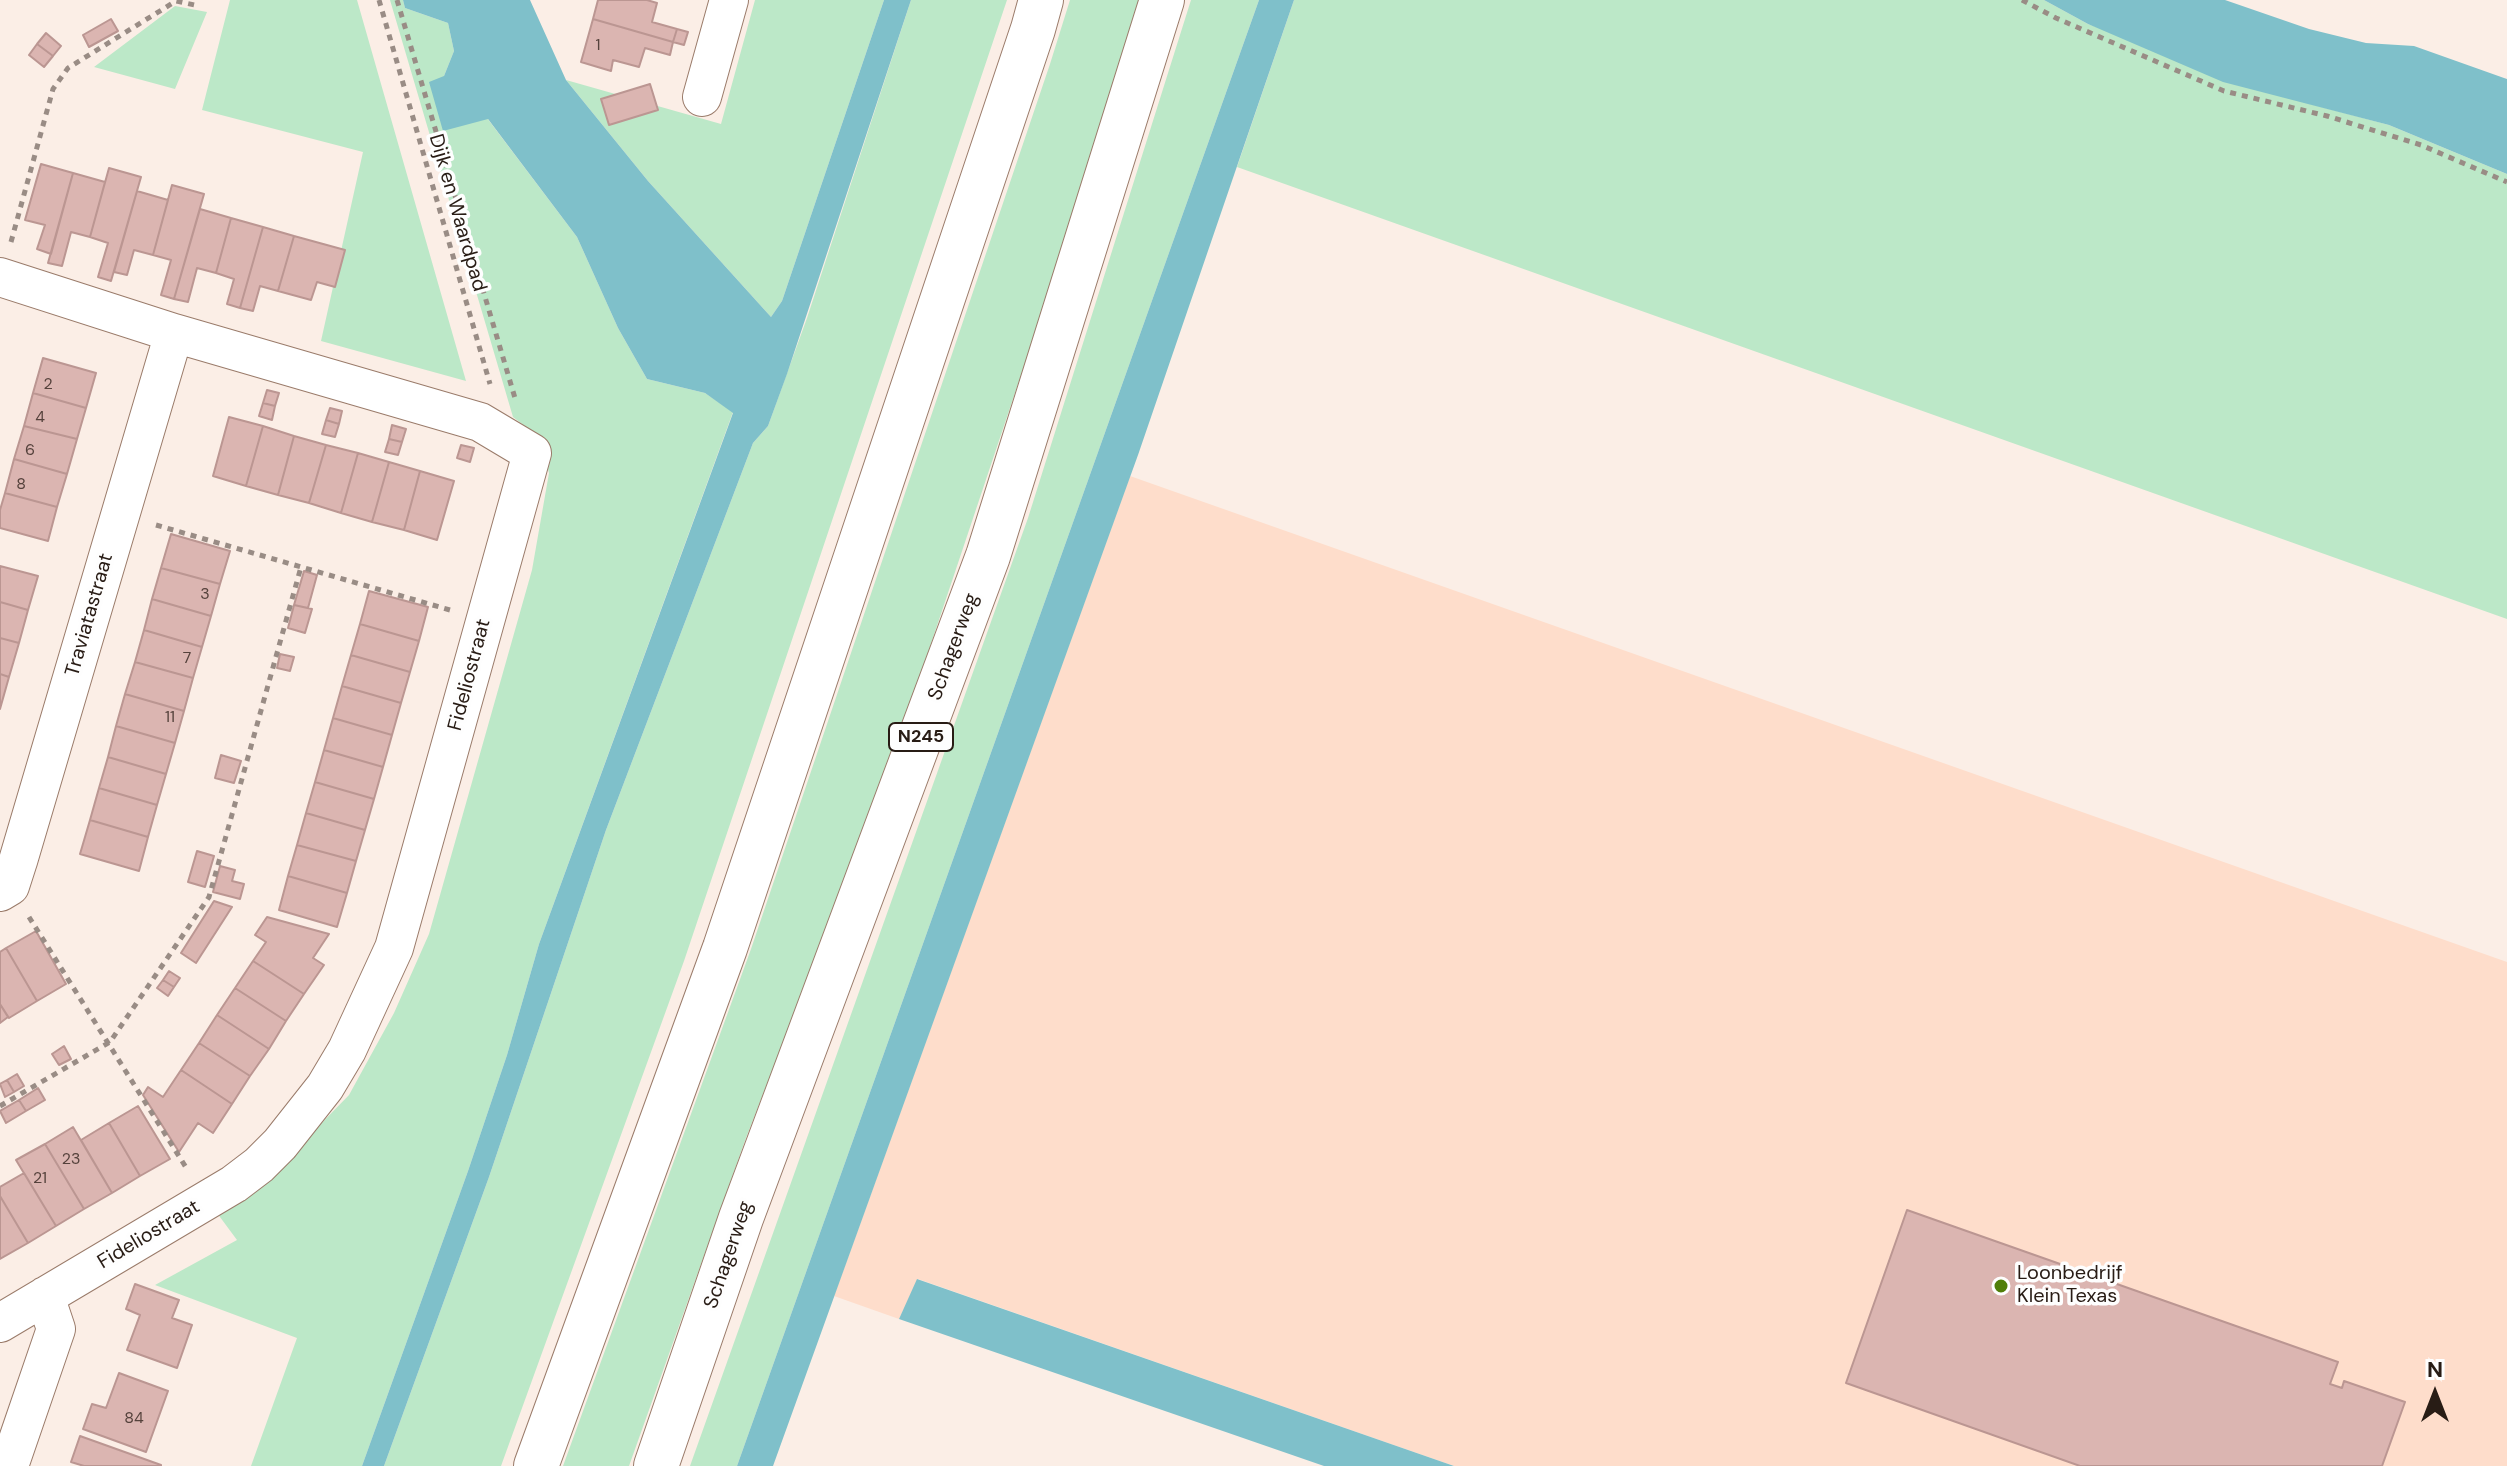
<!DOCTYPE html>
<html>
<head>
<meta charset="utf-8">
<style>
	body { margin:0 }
	#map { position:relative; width:2507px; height:1466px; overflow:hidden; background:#fbeee6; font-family:"DM Sans",sans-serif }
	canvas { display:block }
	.north { position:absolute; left:2395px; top:1354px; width:80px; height:80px; -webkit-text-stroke:6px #fefefe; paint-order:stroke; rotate:0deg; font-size:22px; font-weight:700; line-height:32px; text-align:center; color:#281c15 }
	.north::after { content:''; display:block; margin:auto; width:28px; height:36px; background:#281c15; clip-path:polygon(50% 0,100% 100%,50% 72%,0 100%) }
</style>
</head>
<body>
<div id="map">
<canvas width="2507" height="1466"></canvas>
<div class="north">N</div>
</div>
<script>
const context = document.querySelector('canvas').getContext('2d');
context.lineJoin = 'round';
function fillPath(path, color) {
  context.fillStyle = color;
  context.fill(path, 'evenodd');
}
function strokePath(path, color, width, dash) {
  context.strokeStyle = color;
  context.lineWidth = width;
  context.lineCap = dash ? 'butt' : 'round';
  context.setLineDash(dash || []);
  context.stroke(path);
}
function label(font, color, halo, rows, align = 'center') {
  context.font = font + ' "DM Sans",sans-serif';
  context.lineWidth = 7;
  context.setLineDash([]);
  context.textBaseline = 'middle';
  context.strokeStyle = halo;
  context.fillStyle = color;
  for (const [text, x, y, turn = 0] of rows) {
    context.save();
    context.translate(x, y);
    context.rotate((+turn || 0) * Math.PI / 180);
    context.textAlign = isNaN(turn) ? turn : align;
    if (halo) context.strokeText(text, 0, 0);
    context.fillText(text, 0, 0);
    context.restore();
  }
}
fillPath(new Path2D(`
	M1130,476L2507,962V1466H1454L918,1279L899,1319L834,1296Z`), '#feddcb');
fillPath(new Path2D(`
	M230,0H357L466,381L321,341L363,152L202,110Z
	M390,0H403L405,8L448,23L454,51L444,76L487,118L577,237L618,328L647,379L705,393L733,412L539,944L507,1055L468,1171L362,1466H251L297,1338L155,1285L237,1240L217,1213L272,1174L349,1095L394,1013L429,934L532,570L549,473L539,437L513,417Z
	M755,0H884L782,301L771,317L648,181L566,80L721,124Z
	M911,0H1007L684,961L501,1466H384L489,1177L606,830L753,443L768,426L807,318Z
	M1070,0H1140L1086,181L887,775L746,1138L629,1466H563L751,949L1050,64Z
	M1191,0H1259L737,1466H690L1028,518Z
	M1294,0H2044L2088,24L2307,103L2389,125L2507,174V619L1237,167Z
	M175,6L207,12L175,89L94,67Z`), '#bce8c8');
fillPath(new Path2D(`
	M403,0H530L566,80L648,181L771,317L782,301L884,0H911L787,374L768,426L753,443L606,830L489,1177L384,1466H362L468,1171L507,1055L539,944L733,413L705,393L647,379L618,328L577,237L488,119L443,131L429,82L444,76L454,51L448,23L405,8Z
	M1259,0H1294L1138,455L773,1466H737Z
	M2044,0H2225L2309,29L2366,43L2414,46L2504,78L2507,79V174L2389,125L2223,82L2088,24Z
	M917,1279L1454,1466H1324L899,1319Z`), '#7fc0ca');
const building = new Path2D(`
	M598,0H647L657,3L652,22L677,29L673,42L593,19Z
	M111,19L118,31L89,47L83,35Z
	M593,19L673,42L670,55L645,48L639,67L613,60L611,71L581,62Z
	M677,29L688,32L684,45L673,42Z
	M46,33L61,46L53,56L37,44Z
	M37,44L53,56L44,67L29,55Z
	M650,84L658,110L609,125L601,99Z
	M41,164L73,173L51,254L37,249L45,225L25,220Z
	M109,168L141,177L111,281L98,277L108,243L90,237Z
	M73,173L105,182L90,237L71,232L62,266L48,263Z
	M172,185L204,194L174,299L161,295L171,260L153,255Z
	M137,191L168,200L153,255L134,250L127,275L114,272Z
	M200,209L231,218L216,273L197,268L188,302L174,299Z
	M231,218L263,227L240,308L227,304L234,279L216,273Z
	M263,227L294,236L278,291L260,286L253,311L240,308Z
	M294,236L345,250L335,287L317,282L311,300L278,291Z
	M43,358L96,373L86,408L33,393Z
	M267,390L279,393L275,406L263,403Z
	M33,393L86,408L77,439L24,426Z
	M263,403L275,406L272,420L259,416Z
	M330,408L342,411L339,424L326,420Z
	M229,417L263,426L246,486L213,476Z
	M326,420L339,424L335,437L322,434Z
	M392,425L406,429L402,442L389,439Z
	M24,426L77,439L67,474L14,459Z
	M263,426L294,436L278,495L246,486Z
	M294,436L326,445L309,503L278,495Z
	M389,439L402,442L398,455L385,452Z
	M326,445L358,453L341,513L309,503Z
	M461,445L474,448L470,462L457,458Z
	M358,453L389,462L372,522L341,513Z
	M14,459L67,474L57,507L5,493Z
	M389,462L420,471L404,530L372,522Z
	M420,471L454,481L437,540L404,530Z
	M5,493L57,507L48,541L0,528V510Z
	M171,534L230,551L220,584L161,568Z
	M0,566L38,576L28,610L0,602Z
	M161,568L220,584L211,616L152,599Z
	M304,571L317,575L308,608L294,605Z
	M369,591L428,607L419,641L360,624Z
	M152,599L211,616L202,647L144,630Z
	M0,602L28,610L19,643L0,638Z
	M294,605L312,609L305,633L288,628Z
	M360,624L419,641L410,672L351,655Z
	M144,630L202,647L193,678L135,662Z
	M0,638L19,643L9,677L0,674Z
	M280,654L294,657L290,671L277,668Z
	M351,655L410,672L401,703L342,686Z
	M135,662L193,678L184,711L125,694Z
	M0,674L9,677L0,709Z
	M342,686L401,703L392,735L333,718Z
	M125,694L184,711L175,743L116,726Z
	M333,718L392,735L383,767L324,750Z
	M116,726L175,743L166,774L108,757Z
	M324,750L383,767L374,799L315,782Z
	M221,755L241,761L234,783L215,778Z
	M108,757L166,774L157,805L99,788Z
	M315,782L374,799L365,830L306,813Z
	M99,788L157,805L148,837L90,820Z
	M306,813L365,830L356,861L297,845Z
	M90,820L148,837L139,871L80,854Z
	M297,845L356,861L347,893L288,876Z
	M197,851L214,856L205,887L188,882Z
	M220,866L235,870L232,881L244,884L240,899L213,892Z
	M288,876L347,893L337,927L279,910Z
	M214,901L232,907L196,963L181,953Z
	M267,917L329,934L313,958L324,965L304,994L253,961L266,942L255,935Z
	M36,931L66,984L37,1001L6,948Z
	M6,948L37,1001L9,1018L0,1004V952Z
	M253,961L304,994L286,1021L235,988Z
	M169,971L180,978L174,987L163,980Z
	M163,980L174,987L168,996L157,988Z
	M235,988L286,1021L269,1049L217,1015Z
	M0,1004L8,1017L0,1023Z
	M217,1015L269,1049L250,1076L199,1043Z
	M199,1043L250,1076L232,1104L181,1070Z
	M64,1046L71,1059L59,1065L52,1054Z
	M181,1070L232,1104L213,1133L198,1123L179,1152L143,1095L148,1087L163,1097Z
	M17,1074L24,1086L14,1092L7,1080Z
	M7,1080L14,1092L5,1097L0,1084Z
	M38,1088L45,1100L26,1111L19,1100Z
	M19,1100L26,1111L6,1123L0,1111Z
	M138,1106L170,1159L140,1176L109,1123Z
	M109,1123L140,1176L112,1193L81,1140Z
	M73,1127L112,1193L84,1209L45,1144Z
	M45,1144L84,1209L56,1226L16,1160Z
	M24,1173L56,1226L28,1243L0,1196V1187Z
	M0,1196L28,1243L0,1259Z
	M1907,1210L2338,1362L2330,1384L2342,1388L2344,1381L2405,1402L2382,1466H2080L1846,1383Z
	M135,1284L179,1300L172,1318L192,1325L177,1368L127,1350L140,1315L126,1309Z
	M119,1373L168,1391L146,1452L83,1429L92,1404L106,1408Z
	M80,1436L161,1465V1466H84L71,1462Z`);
fillPath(building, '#dbb5b1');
strokePath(building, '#bb9692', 2);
const street = new Path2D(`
	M702,97L729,0
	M0,277L174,333L480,422L532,453L394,948L347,1050L325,1087L280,1144L259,1165L234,1184L0,1323
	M0,892L10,886L18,861L174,333
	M9,1466L56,1329L45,1296`);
const primary = new Path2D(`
	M536,1466L725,948L1033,29L1041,0
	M656,1466L741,1218L988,556L1162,0`);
strokePath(street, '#9a7b6a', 40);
strokePath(primary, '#9a7b6a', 46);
strokePath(new Path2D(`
	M379,0L490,384
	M397,0L515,398
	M2022,0L2056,18L2224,91L2327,116L2421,145L2507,182
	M11,242L53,89L68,68L176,1L199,6
	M156,525L450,610
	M29,917L187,1169
	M0,1106L110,1042L209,897L301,567`), '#998c85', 5, [6, 6]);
strokePath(street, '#fff', 38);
strokePath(primary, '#fff', 44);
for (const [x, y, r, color] of [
	[2001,1286,8,"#507e08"]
]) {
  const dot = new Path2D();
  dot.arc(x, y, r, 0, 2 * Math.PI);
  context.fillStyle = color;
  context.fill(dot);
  strokePath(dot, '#fefefe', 3);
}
label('16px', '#55423c', null, [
	["1",598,46],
	["2",48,385],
	["4",40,418],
	["6",30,451],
	["8",21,485],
	["3",205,595],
	["7",187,659],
	["11",170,718],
	["23",71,1160],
	["21",40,1179],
	["84",134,1419]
]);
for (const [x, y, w] of [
	[921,737,64]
]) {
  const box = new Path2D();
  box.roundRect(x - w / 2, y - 14, w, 28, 6);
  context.fillStyle = '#fefefe';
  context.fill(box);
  strokePath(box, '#281c15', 2);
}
label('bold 18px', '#281c15', null, [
	["N245",921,737]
]);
label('20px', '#281c15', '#fefefe', [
	["Dijk en Waardpad",457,213,74],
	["Traviatastraat",90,615,-74],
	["Schagerweg",954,647,-70],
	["Fideliostraat",470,675,-75],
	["Fideliostraat",149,1235,-31],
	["Schagerweg",729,1255,-71]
]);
label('20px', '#281c15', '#fefefe', [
	["Loonbedrijf",2017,1274],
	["Klein Texas",2017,1297]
], 'left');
</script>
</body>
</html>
